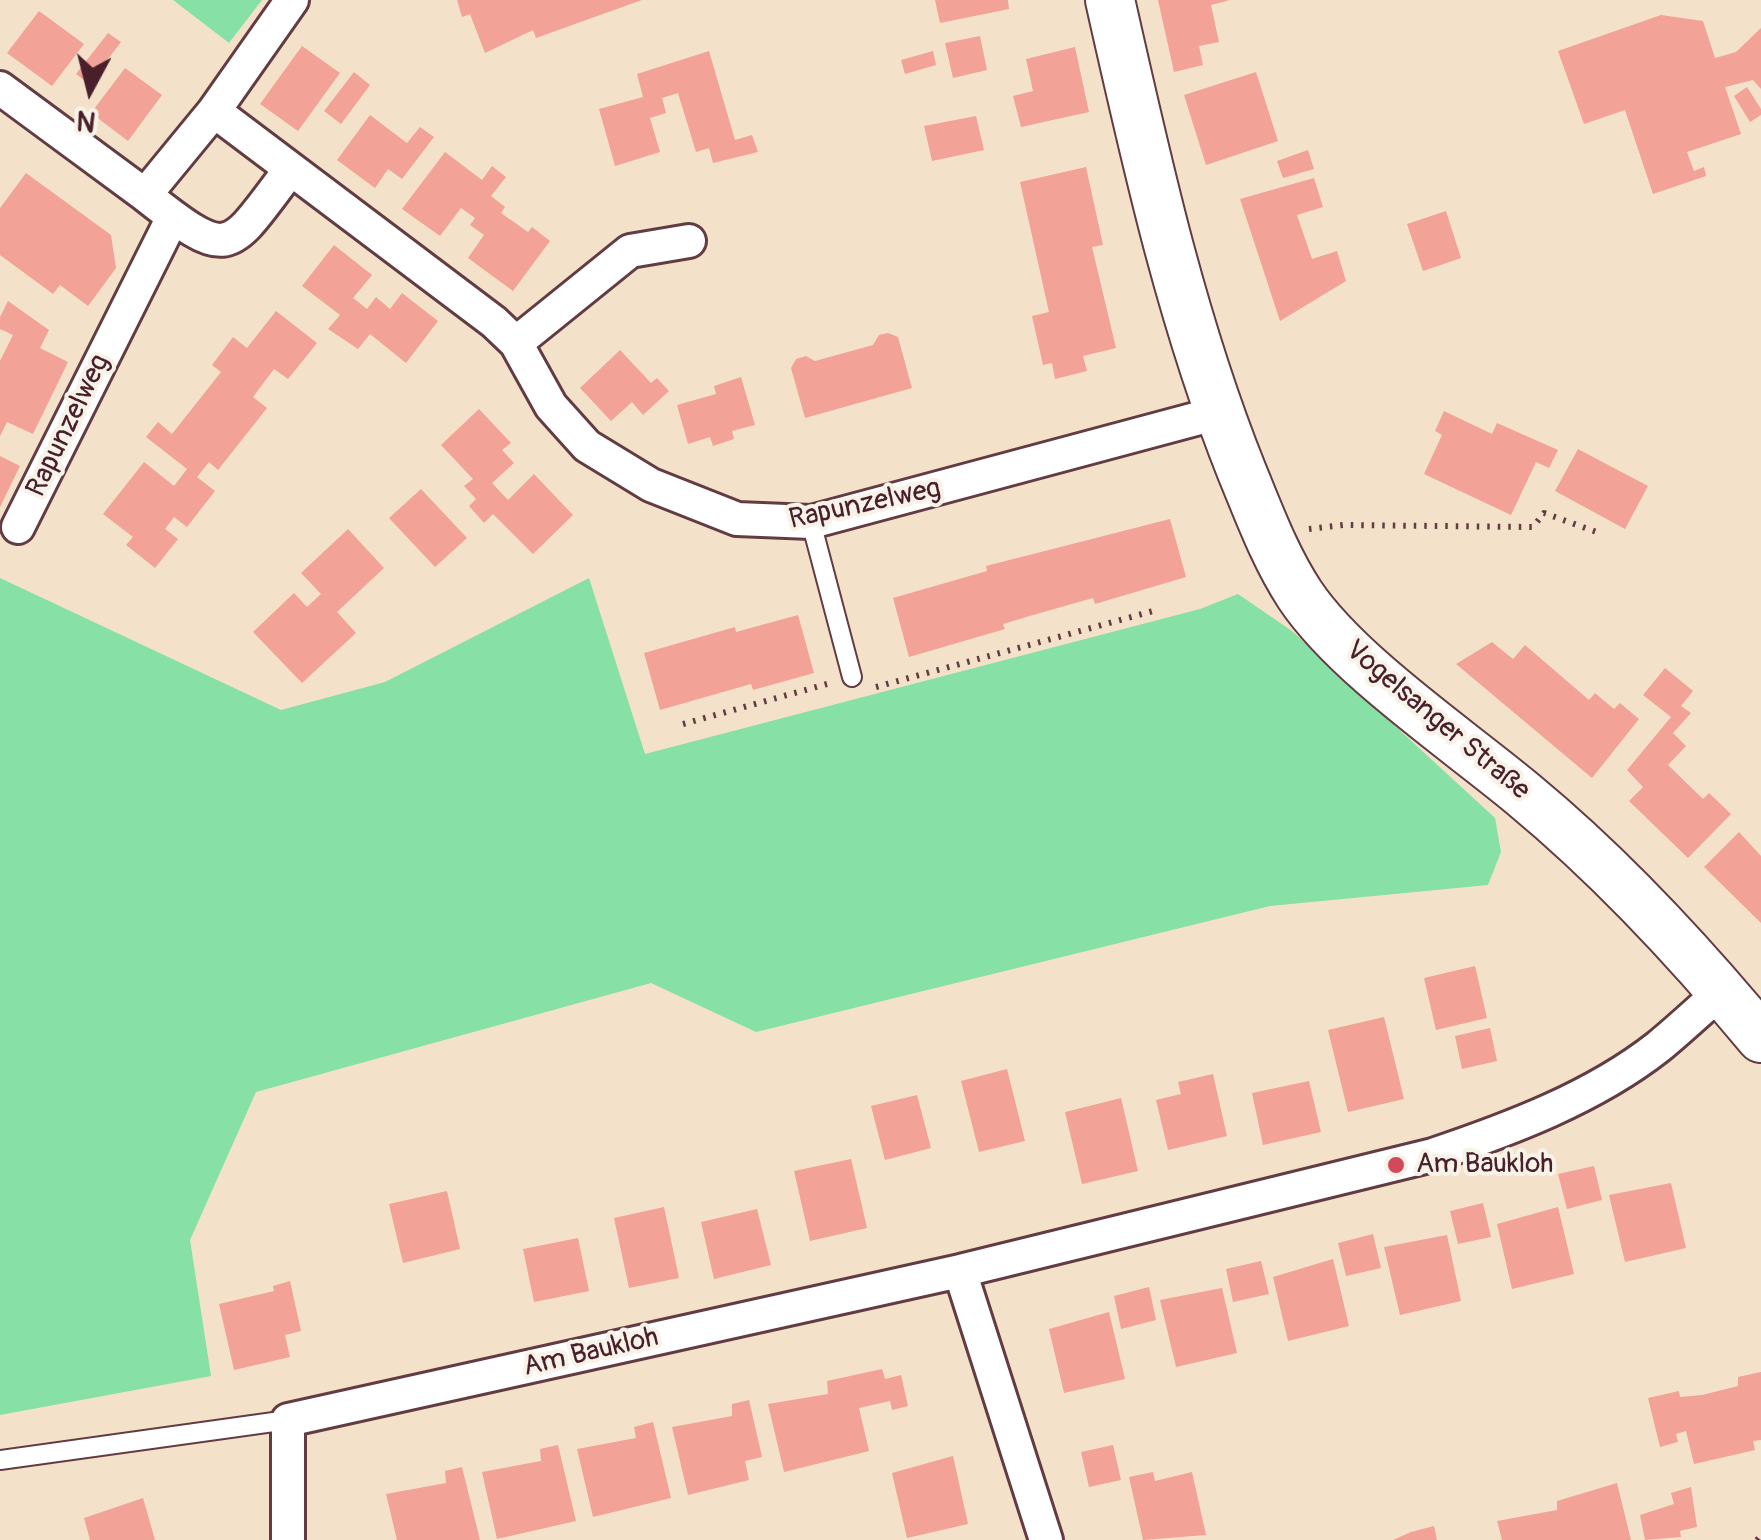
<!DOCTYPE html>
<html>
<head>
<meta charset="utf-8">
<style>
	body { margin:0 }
	#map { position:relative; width:1761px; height:1540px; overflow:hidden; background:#f3e2c9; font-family:Pangolin,sans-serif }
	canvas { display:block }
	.north { position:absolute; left:40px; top:40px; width:100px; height:100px; -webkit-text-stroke:8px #f7f3e8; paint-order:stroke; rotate:187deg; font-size:28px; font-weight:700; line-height:40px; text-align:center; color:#4a1f2b }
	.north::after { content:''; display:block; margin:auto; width:35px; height:45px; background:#4a1f2b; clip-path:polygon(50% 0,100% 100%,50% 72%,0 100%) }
</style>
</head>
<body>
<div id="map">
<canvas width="1761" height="1540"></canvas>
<div class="north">N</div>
</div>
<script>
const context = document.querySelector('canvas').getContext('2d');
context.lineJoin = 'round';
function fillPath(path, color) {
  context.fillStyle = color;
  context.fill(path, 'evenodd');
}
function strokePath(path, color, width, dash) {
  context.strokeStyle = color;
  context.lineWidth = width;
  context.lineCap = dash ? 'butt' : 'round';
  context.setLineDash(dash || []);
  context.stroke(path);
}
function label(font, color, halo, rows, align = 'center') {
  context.font = font + ' Pangolin,sans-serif';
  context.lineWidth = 8;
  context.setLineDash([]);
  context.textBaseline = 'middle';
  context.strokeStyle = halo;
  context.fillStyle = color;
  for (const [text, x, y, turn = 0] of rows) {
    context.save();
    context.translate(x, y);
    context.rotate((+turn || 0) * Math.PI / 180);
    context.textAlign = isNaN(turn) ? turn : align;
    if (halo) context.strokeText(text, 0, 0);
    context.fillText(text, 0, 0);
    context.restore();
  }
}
fillPath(new Path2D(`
	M173,0H262L229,43Z
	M0,578L281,710L385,682L589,578L645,754L1200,609L1238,594L1292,631L1495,818L1501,852L1488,885L1270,906L756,1032L651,983L256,1092L190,1240L211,1376L0,1415Z`), '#87e0a5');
fillPath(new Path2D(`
	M457,0H642L536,38L533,30L485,53L470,14L462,17Z
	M935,0H1008L1009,9L940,23Z
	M1158,0H1230L1211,5L1219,42L1199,46L1203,65L1174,72Z
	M39,11L84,44L52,86L7,53Z
	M1661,15L1703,21L1715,58L1736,52L1761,28V89L1753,80L1725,87L1741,134L1687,152L1694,171L1704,167L1706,176L1653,194L1625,110L1584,124L1558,51Z
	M108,33L121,42L89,84L76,74Z
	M980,36L987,70L953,78L945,43Z
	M302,46L340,73L298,131L260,104Z
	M1075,47L1089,112L1021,127L1013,96L1033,91L1026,59Z
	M709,51L735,140L752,135L758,152L713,163L709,148L696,152L678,93L662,98L666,113L650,118L660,152L615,166L599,109L643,97L637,74Z
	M933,51L936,65L905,74L901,60Z
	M125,68L162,95L128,141L91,113Z
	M354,72L370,85L341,124L324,111Z
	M1256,72L1278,141L1206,165L1184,95Z
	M1747,87L1761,109V115L1750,122L1734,96Z
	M370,115L407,143L420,127L434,137L402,179L388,169L375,188L337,160Z
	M976,116L984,150L932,161L924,126Z
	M1308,150L1314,169L1283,178L1277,161Z
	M445,152L482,180L492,166L506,177L491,196L505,207L501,213L528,232L532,227L550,241L513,291L468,258L484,235L470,225L475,218L461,208L440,236L402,209Z
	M1086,167L1103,245L1092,247L1116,348L1083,356L1087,371L1055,379L1052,363L1043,365L1032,316L1049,312L1020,182Z
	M26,173L111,235L116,268L88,306L60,285L53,294L0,255V208Z
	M1314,178L1323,207L1297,215L1312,259L1337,251L1346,281L1280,321L1240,199Z
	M1446,211L1461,258L1423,271L1407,224Z
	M334,245L372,275L353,298L367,309L376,297L390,309L402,293L438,321L406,363L370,334L358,349L328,329L340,315L302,286Z
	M8,301L49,330L40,348L68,362L33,434L7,422L0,436V361L13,335L0,329V317Z
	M276,311L317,343L288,379L274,369L253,397L267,408L218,470L209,462L197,477L215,491L187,527L174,517L165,529L178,539L155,568L126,545L133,537L103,514L144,462L174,486L187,469L146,437L158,422L172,434L221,372L212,365L233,337L247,348Z
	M888,333L898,337L912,388L805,418L791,368L796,359L806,356L815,361L873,345L879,335Z
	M620,350L651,383L657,378L669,391L643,415L632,402L611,421L580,388Z
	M741,377L755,425L732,431L734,439L713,446L710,437L688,444L677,405L716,394L714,386Z
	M479,409L511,443L502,450L514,463L492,483L508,500L534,474L573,515L533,554L493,514L484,523L469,506L476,499L464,486L473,479L441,445Z
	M1444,411L1492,434L1497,423L1558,450L1549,468L1536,462L1511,515L1424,474L1442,435L1435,431Z
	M1578,449L1648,486L1625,529L1555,491Z
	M0,456L20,466L0,507Z
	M421,489L467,538L435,567L389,518Z
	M1170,519L1186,577L1095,604L1093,598L1033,615L1003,624L1005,629L909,657L893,598L987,571L986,566Z
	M348,529L384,568L337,612L356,633L302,683L253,632L294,593L307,607L321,594L301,573Z
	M798,615L814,673L753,690L751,684L660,710L644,653L735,627L736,632Z
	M1492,642L1513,659L1525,645L1589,700L1595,693L1614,709L1620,703L1639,719L1592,778L1456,664Z
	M1665,668L1693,691L1681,706L1691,713L1673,733L1686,746L1668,765L1703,799L1709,793L1731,814L1688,858L1629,801L1643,787L1627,770L1671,717L1643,695Z
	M1739,832L1761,856V923L1704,867Z
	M1475,966L1487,1018L1436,1030L1424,978Z
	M1384,1017L1404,1099L1348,1112L1328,1030Z
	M1490,1028L1497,1061L1462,1069L1455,1036Z
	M1007,1069L1025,1141L979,1152L961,1081Z
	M1213,1074L1227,1136L1168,1150L1156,1100L1181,1094L1178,1082Z
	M1309,1081L1321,1132L1263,1145L1252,1093Z
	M917,1095L931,1148L885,1160L871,1106Z
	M1121,1098L1138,1171L1082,1184L1065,1112Z
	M851,1159L867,1228L810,1241L794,1171Z
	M1594,1166L1602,1200L1567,1209L1558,1174Z
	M1671,1183L1686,1248L1625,1262L1609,1195Z
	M447,1191L460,1249L403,1263L389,1204Z
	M1483,1203L1491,1237L1458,1244L1450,1211Z
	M664,1207L679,1278L629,1288L614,1218Z
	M1558,1207L1574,1274L1512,1289L1497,1224Z
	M757,1209L771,1265L714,1279L701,1222Z
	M1373,1234L1381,1268L1346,1276L1338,1243Z
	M1447,1235L1461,1301L1400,1315L1384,1247Z
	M578,1238L589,1291L534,1302L523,1249Z
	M1333,1259L1349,1326L1288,1341L1273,1277Z
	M1261,1261L1269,1294L1233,1302L1226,1269Z
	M290,1281L301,1331L285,1335L290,1357L234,1370L219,1304L274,1291L273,1286Z
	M1149,1287L1156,1320L1121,1329L1114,1296Z
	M1222,1288L1237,1353L1176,1367L1160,1300Z
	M1109,1312L1125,1379L1064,1393L1049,1329Z
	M882,1369L885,1379L901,1375L908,1406L892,1410L890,1401L859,1408L869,1451L784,1472L768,1404L828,1394L827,1381Z
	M1761,1372V1440L1753,1441L1755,1450L1694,1464L1686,1431L1676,1434L1678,1442L1660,1447L1648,1398L1679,1391L1680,1397L1702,1395L1738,1386V1377Z
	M749,1400L762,1457L745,1461L749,1480L688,1495L672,1427L732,1416V1404Z
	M653,1422L671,1498L593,1517L577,1449L636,1438L634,1427Z
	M558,1445L576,1521L497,1539L482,1472L541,1461L540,1449Z
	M1113,1445L1121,1480L1089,1487L1081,1452Z
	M953,1456L968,1524L907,1538L892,1473Z
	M462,1467L480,1540H397L386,1494L446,1483L445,1471Z
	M1153,1472L1155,1481L1192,1472L1206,1535L1143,1540L1129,1477Z
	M1617,1483L1631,1540H1502L1497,1521L1557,1510V1501Z
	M1691,1487L1697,1527L1680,1531L1681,1537L1645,1540L1640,1515L1674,1504L1671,1493Z
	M143,1498L155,1540H90L84,1518Z
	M1434,1526L1437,1540H1393L1411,1532Z`), '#f2a296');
const lane = new Path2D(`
	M811,522L852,677
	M0,1460L288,1420`);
const street = new Path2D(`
	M0,88L145,195
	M214,111L292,0
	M289,171C227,254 230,262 145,195L214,111L494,322L516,343L551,406L587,446L651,485L737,519L811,522L1218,413
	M516,343L630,251L689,241
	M18,527L173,217
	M960,1271L1046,1540
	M288,1540V1420L960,1271L1433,1155C1510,1129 1593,1098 1658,1047C1680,1029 1701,1009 1722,991`);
const secondary = new Path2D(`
	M1110,0C1146,159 1181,320 1242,472C1259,513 1275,557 1300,595C1346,664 1458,740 1524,795C1611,867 1689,951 1761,1038`);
strokePath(lane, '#633c43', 22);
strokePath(street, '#633c43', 38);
strokePath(secondary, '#633c43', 52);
strokePath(new Path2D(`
	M1309,529L1343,525L1533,527L1544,513L1602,534
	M876,687L1153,611
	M683,724L827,684
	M1757,1540L1761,1535`), '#633c43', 6, [2.5, 8]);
strokePath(lane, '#fff', 18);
strokePath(street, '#fff', 32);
strokePath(secondary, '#fff', 48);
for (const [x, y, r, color] of [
	[1396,1165,10,"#d1495b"]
]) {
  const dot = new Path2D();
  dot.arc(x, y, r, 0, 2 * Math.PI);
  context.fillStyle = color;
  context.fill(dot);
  strokePath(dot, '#f7f3e8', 4);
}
label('28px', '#4a1f2b', '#f7f3e8', [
	["Rapunzelweg",69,426,-64],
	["Rapunzelweg",865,505,-12],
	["Vogelsanger Straße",1437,721,40],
	["Am Baukloh",591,1353,-13]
]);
label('28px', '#4a1f2b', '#f7f3e8', [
	["Am Baukloh",1416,1165]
], 'left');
</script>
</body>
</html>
